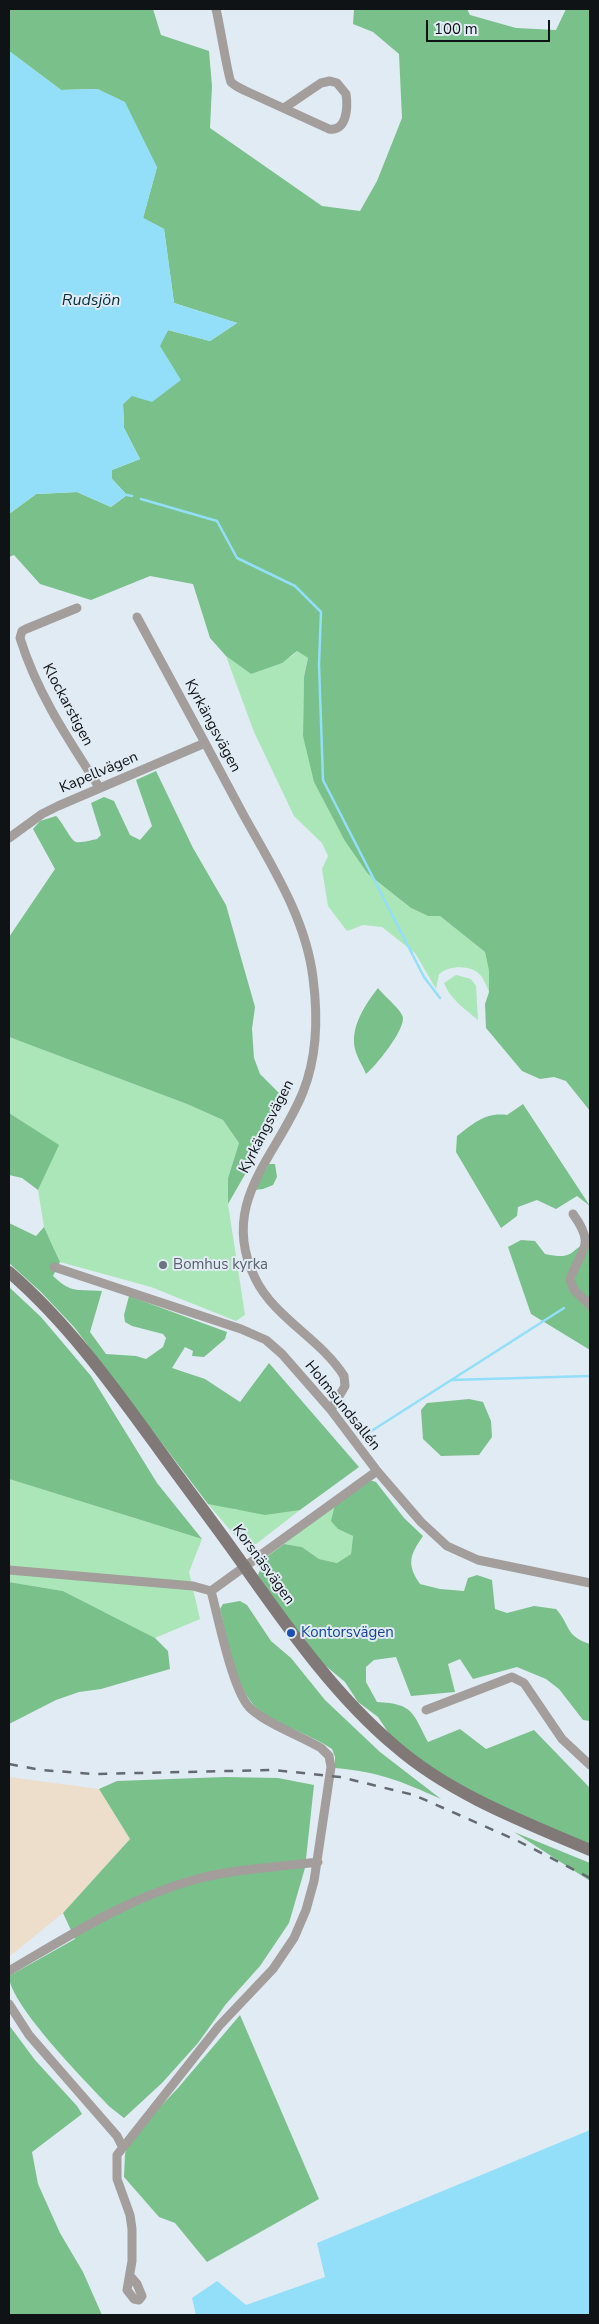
<!DOCTYPE html>
<html>
<head>
<meta charset="utf-8">
<style>
	body { margin:0 }
	#map { position:relative; width:599px; height:2324px; overflow:hidden; background:#e1ebf4; font-family:"Nunito Sans",sans-serif }
	canvas { display:block }
	.frame { position:absolute; inset:0; border:10px solid #101316; pointer-events:none }
	.scale { position:absolute; left:426px; top:20px; width:124px; height:22px; box-sizing:border-box; border:2px solid #101316; border-top:0; padding-left:6px; font-size:15px; line-height:18px; white-space:nowrap; color:#101316; -webkit-text-stroke:4px #e1ebf4; paint-order:stroke }
</style>
</head>
<body>
<div id="map">
<canvas width="599" height="2324"></canvas>
<div class="frame"></div>
<div class="scale">100 m</div>
</div>
<script>
const context = document.querySelector('canvas').getContext('2d');
context.lineJoin = 'round';
function fillPath(path, color) {
  context.fillStyle = color;
  context.fill(path, 'evenodd');
}
function strokePath(path, color, width, dash) {
  context.strokeStyle = color;
  context.lineWidth = width;
  context.lineCap = dash ? 'butt' : 'round';
  context.setLineDash(dash || []);
  context.stroke(path);
}
function label(font, color, halo, rows, align = 'center') {
  context.font = font + ' "Nunito Sans",sans-serif';
  context.lineWidth = 4;
  context.setLineDash([]);
  context.textBaseline = 'middle';
  context.strokeStyle = halo;
  context.fillStyle = color;
  for (const [text, x, y, turn = 0] of rows) {
    context.save();
    context.translate(x, y);
    context.rotate((+turn || 0) * Math.PI / 180);
    context.textAlign = isNaN(turn) ? turn : align;
    if (halo) context.strokeText(text, 0, 0);
    context.fillText(text, 0, 0);
    context.restore();
  }
}
fillPath(new Path2D(`
	M9,1777L99,1789L130,1839L63,1913L9,1957Z`), '#edddcb');
fillPath(new Path2D(`
	M297,651L308,658L304,677L303,736L368,874L411,908L428,916H440L485,952L489,971V992C487,987 485,982 482,977C473,964 449,965 439,974L436,989L415,953L382,927L363,925L347,931L328,906L322,869L328,856L322,843L294,816L254,732L226,656L251,674L292,656Z
	M456,975L471,979L476,986L478,1020C465,1009 450,999 444,983Z
	M9,1037L187,1104L223,1120L239,1143L228,1178V1204L245,1315L236,1321L151,1287L60,1262L44,1227L38,1190L58,1145L9,1113Z
	M9,1479L202,1539L189,1572L200,1619L155,1638L63,1591L9,1582Z
	M215,1503L236,1510H300L256,1544L243,1545L208,1504Z
	M335,1505L338,1529L353,1536L351,1554L337,1563L319,1559L302,1547L284,1544Z`), '#aae6b7');
fillPath(new Path2D(`
	M9,9H153L161,35L209,51L212,86L210,128L322,206L360,211L377,181L402,118L399,54L373,32L353,24L354,9H467L470,15L516,28L556,30L566,9H590V1111L566,1081L554,1077L540,1079L522,1071L486,1028L485,1004L489,992V971L485,952L440,916H428L411,908L368,874L345,841L314,782L303,736L304,677L308,658L297,651L282,663L251,674L226,656L210,638L193,584L150,576L91,600L40,584L14,555L9,557V514L36,494L77,492L111,507L127,495L112,479V470L140,459L124,428L123,404L131,396L168,330L210,341L237,323L174,303L164,229L143,218L157,167L98,89L61,90L9,51Z
	M156,771L193,848L226,905L255,1007L252,1029L254,1058L260,1074L284,1098L251,1164L228,1204V1178L239,1143L223,1120L187,1104L9,1037V937L55,869L33,829L40,821L56,816C62,821 71,841 76,842C82,843 91,840 97,839L101,835L91,803L104,797L114,801L130,835L140,840L152,826L136,780Z
	M378,988C383,995 403,1011 403,1018C404,1031 376,1066 366,1074C363,1066 357,1058 355,1049C350,1027 365,1005 378,988Z
	M523,1104L590,1206L577,1196L556,1209L537,1200L518,1207L517,1216L501,1228L456,1152L457,1136C473,1124 485,1112 507,1115Z
	M9,1113L59,1145L38,1190L22,1178L9,1175Z
	M269,1164H275L277,1177L273,1185L263,1189L254,1190Z
	M9,1223L36,1236L44,1227L60,1262L53,1276C72,1294 77,1289 102,1291L90,1332L106,1354L136,1356L146,1359L163,1347L166,1338L163,1334L132,1326L125,1322L124,1315L129,1296L227,1332L225,1339L204,1357L192,1356L193,1351L185,1347L172,1368L205,1379L240,1402L269,1363L359,1467L300,1510L265,1515L208,1504L74,1327L41,1292L9,1263Z
	M521,1240L535,1241L545,1254C574,1260 568,1252 590,1240V1350L531,1314L508,1247Z
	M9,1287L41,1317L91,1376L157,1483L202,1539L9,1479Z
	M469,1399L483,1402L491,1421L492,1437L479,1455L441,1456L423,1439L421,1410L427,1403Z
	M369,1480L376,1482L404,1518L423,1536C410,1555 406,1564 420,1584L440,1589L464,1591L468,1578L477,1575L492,1580L495,1609L507,1613L534,1606L556,1609C571,1626 565,1636 590,1644V1721L583,1720L559,1689L546,1679L517,1667L473,1679L460,1659L448,1664L455,1692L411,1696L396,1657L374,1660L366,1667V1682L377,1702C414,1704 412,1712 428,1742L460,1729L486,1749L534,1730L590,1788V1846L523,1817L449,1780L396,1744L378,1717L358,1702L345,1682L321,1662L304,1638L288,1622L258,1575L265,1558L284,1544L302,1547L319,1559L337,1563L351,1554L353,1536L338,1529L331,1521L335,1505Z
	M9,1582L63,1591L155,1638L168,1651L170,1669L101,1689L79,1692L56,1700L9,1724Z
	M240,1601L247,1605L271,1641L291,1658L325,1700L380,1752L441,1799C401,1781 379,1772 335,1768V1757L332,1749C310,1734 284,1728 263,1713C235,1695 228,1640 220,1609L223,1604Z
	M225,1777L278,1778L314,1785L305,1868L289,1923L260,1966L226,2004L198,2043L162,2083L124,2118L110,2107C88,2084 9,2004 9,1976L75,1939L63,1913L130,1839L99,1789L117,1781Z
	M514,1832L590,1863V1881Z
	M240,2015L319,2199L207,2262L175,2223L159,2217L124,2177L125,2154L129,2140L178,2088Z
	M9,2025L35,2060L77,2106L82,2114L32,2152L38,2184L60,2233L83,2272L102,2315H9Z`), '#7ac08b');
fillPath(new Path2D(`
	M9,51L61,90L98,89L125,102L157,167L143,218L164,229L174,303L237,323L210,341L168,330L160,346L181,380L152,402L132,396L123,404L124,428L140,459L112,470V479L127,495L111,507L77,492L36,494L9,514Z
	M590,2130V2315H196L192,2298L217,2281L246,2305L325,2277L317,2243Z`), '#93def9');
strokePath(new Path2D(`
	M127,495L132,496
	M141,499L217,521L237,558L295,586L321,612L319,664L323,780L424,977L440,998
	M452,1380L590,1376
	M362,1437L564,1308`), '#93def9', 2.5);
strokePath(new Path2D(`
	M216,9C219,20 228,77 231,82C236,87 242,89 248,92L329,129C347,132 348,107 346,94L337,83L330,81L321,83L284,108
	M77,608L26,629L22,631L20,638C37,693 68,739 99,787
	M137,617C173,683 208,748 243,814C271,865 306,918 313,978C318,1016 317,1057 303,1092C277,1157 218,1202 255,1278C274,1318 321,1339 344,1376L345,1386L331,1410
	M9,838L42,814L58,806L205,743
	M573,1214C597,1247 580,1249 570,1280L574,1290L590,1305
	M54,1267L241,1329L266,1340L282,1354L331,1410L377,1471L421,1522L447,1546L478,1560L590,1583
	M9,1570L193,1586L211,1591L377,1471
	M426,1710L512,1677L524,1683L562,1739L590,1765
	M9,1971C69,1936 129,1897 197,1879C232,1869 280,1867 318,1862
	M9,2004L29,2035L117,2136L122,2146
	M131,2277L137,2284L142,2296L139,2300L134,2299L127,2290L132,2261V2229L130,2215L117,2179V2155L219,2026L273,1969L294,1938L306,1910L314,1881L331,1767L329,1756L321,1748C299,1735 271,1726 251,1709C233,1694 218,1616 211,1591`), '#a39d9c', 9);
strokePath(new Path2D(`
	M9,1272C68,1323 113,1386 158,1448C188,1490 220,1531 249,1573C293,1635 337,1697 395,1746C450,1794 524,1822 590,1850`), '#817878', 12);
strokePath(new Path2D(`
	M9,1764L41,1770L94,1774L274,1770L340,1777L414,1795L518,1841L590,1878`), '#656a70', 2.5, [9, 9]);
for (const [x, y, r, color] of [
	[163,1265,5,"#6b7280"],
	[291,1633,5,"#1a4fb4"]
]) {
  const dot = new Path2D();
  dot.arc(x, y, r, 0, 2 * Math.PI);
  context.fillStyle = color;
  context.fill(dot);
  strokePath(dot, '#e1ebf4', 2);
}
label('15px', '#101316', '#e1ebf4', [
	["Klockarstigen",67,705,62],
	["Kyrkängsvägen",212,726,62],
	["Kapellvägen",99,773,-23],
	["Kyrkängsvägen",267,1127,-63],
	["Holmsundsallén",342,1406,51],
	["Korsnäsvägen",263,1565,54]
]);
label('15px', '#5b616d', '#e1ebf4', [
	["Bomhus kyrka",173,1265]
], 'left');
label('15px', '#164399', '#e1ebf4', [
	["Kontorsvägen",301,1633]
], 'left');
label('italic 16px', '#01313f', '#e1ebf4', [
	["Rudsjön",91,301]
]);
</script>
</body>
</html>
